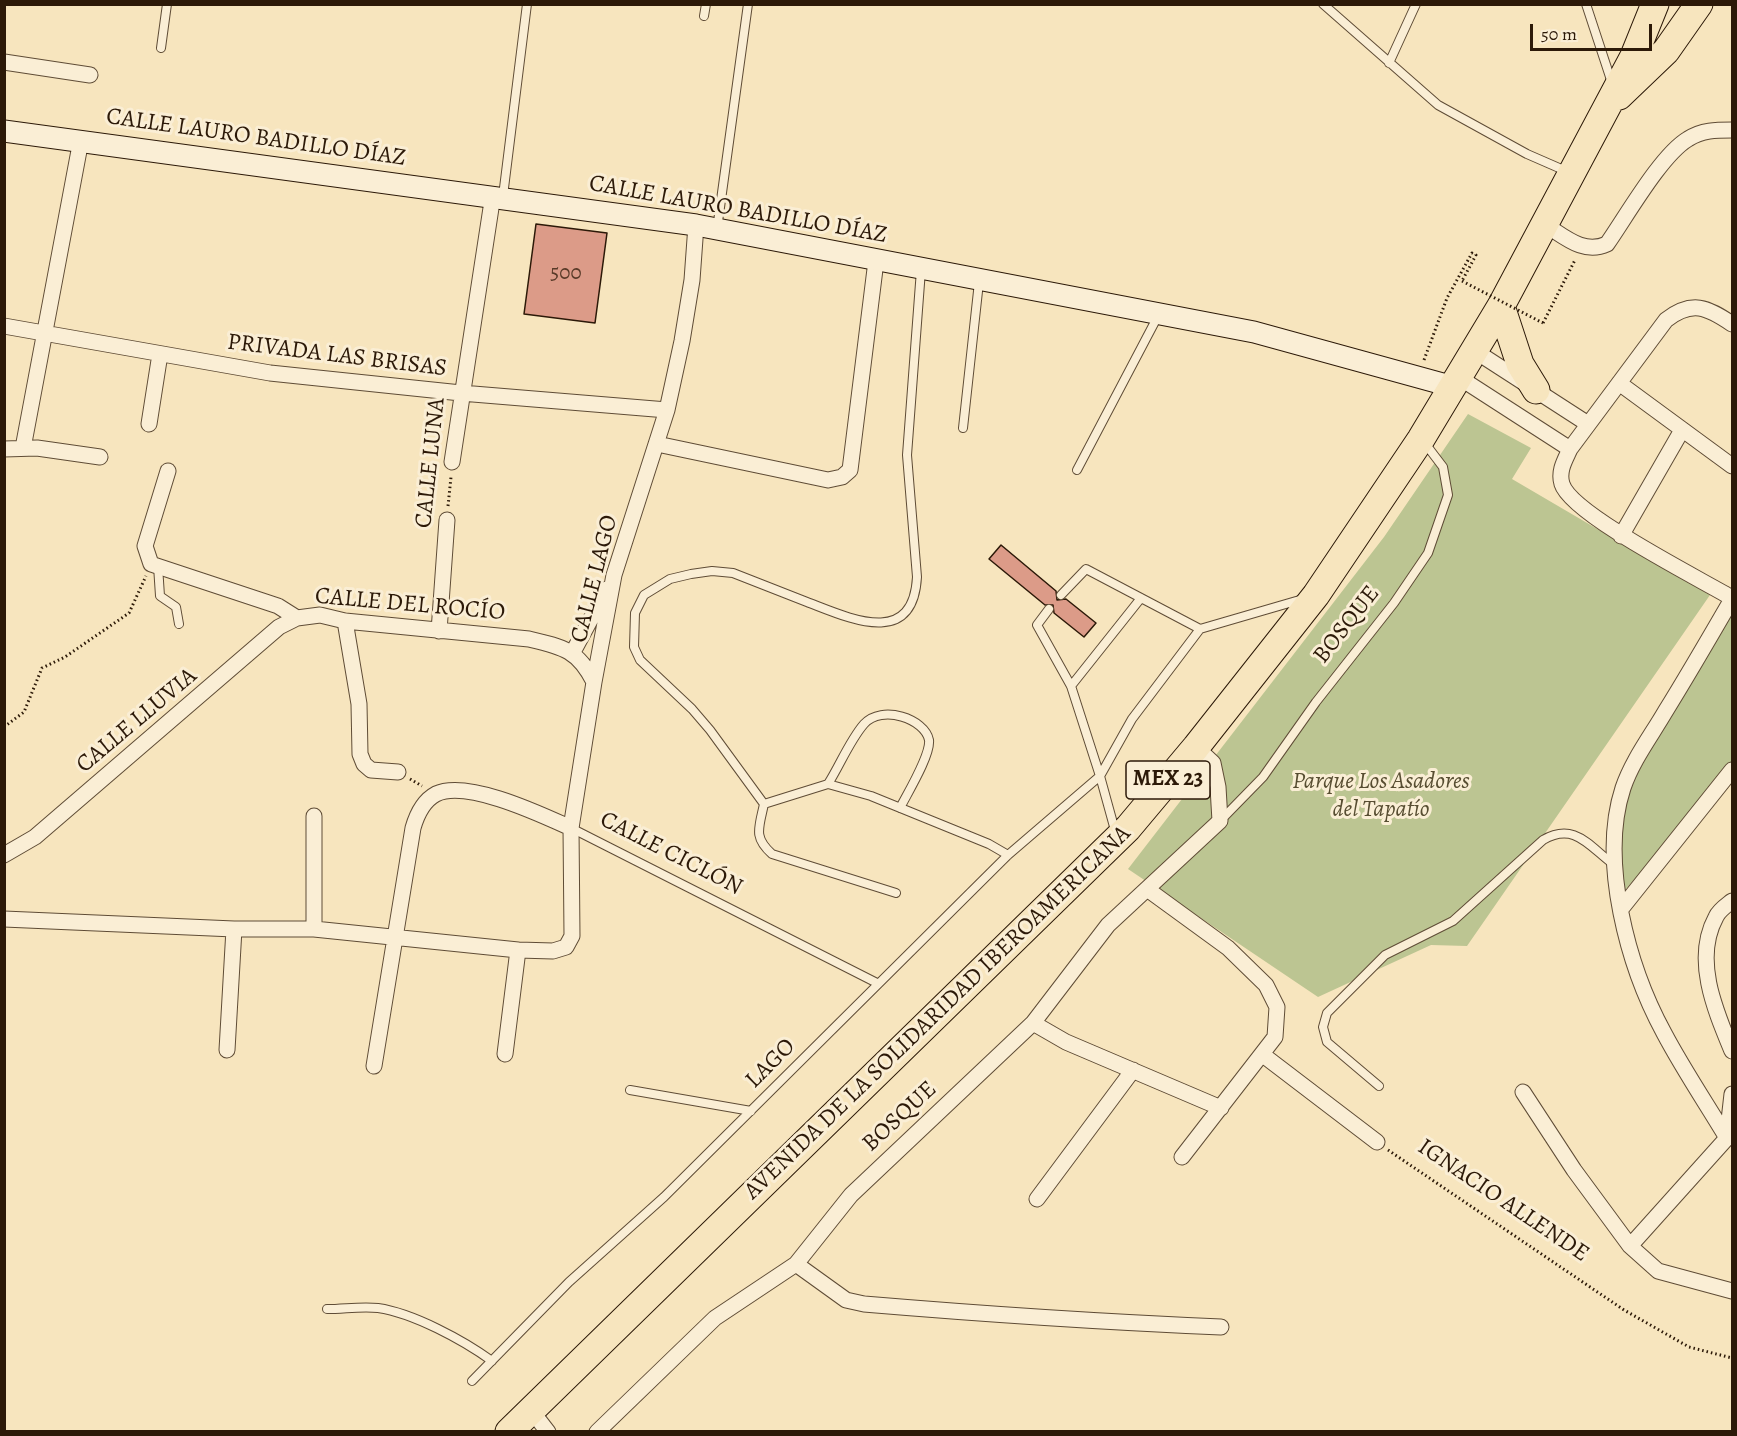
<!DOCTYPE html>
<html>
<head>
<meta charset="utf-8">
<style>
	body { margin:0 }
	#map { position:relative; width:1737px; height:1436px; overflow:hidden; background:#f7e5be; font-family:Alegreya,serif }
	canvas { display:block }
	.frame { position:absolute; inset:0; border:6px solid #2c1908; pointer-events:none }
	.scale { position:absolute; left:1530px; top:24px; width:122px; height:27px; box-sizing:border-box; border:3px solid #2c1908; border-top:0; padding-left:8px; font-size:18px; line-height:21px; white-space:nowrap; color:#2c1908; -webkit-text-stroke:4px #faeed5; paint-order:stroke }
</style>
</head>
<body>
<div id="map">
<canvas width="1737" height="1436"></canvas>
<div class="frame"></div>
<div class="scale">50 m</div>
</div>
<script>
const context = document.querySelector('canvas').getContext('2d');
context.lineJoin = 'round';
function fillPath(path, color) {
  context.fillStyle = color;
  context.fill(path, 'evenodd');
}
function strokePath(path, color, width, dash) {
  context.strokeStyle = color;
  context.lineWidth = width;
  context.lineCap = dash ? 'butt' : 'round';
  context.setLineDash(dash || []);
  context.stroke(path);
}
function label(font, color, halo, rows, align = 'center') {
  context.font = font + ' Alegreya,serif';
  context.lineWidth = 6;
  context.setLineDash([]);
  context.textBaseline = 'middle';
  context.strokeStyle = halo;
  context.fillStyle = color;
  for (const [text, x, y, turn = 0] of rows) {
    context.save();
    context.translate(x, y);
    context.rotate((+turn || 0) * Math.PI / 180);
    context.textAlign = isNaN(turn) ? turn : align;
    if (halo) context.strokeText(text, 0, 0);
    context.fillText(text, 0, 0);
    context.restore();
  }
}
fillPath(new Path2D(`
	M1468,414L1531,448L1512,479L1710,595L1467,946L1431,945L1318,997L1128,869L1384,537Z
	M1732,599V777L1619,896L1624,787Z`), '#bcc592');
const building = new Path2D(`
	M536,224L607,233L595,323L524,314Z
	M1001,545L1056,591L1057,600L1066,599L1096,623L1084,637L1054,613L1053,605H1045L989,559Z`);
fillPath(building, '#dc9b88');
strokePath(building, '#2c1908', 1.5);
const lane = new Path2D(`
	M1323,4L1438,105L1527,154L1566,171
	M1586,4L1612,83
	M704,16L706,4
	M161,48L167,4
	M1389,63L1416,4
	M503,196L527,4
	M717,229L748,4
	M921,270L907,455L917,577C913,649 849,618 807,602C782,592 758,583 733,573L712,571L691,574L670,579L644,595L635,613L634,647L640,660L692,709L710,730L764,804L828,784L871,796L989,844L1008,855
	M963,428L979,282
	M1077,470L1159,314
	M158,566L160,596L176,607L179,624
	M1061,595L1086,569L1200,629
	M1071,686L1141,598
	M828,784C840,765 850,740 864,724C882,704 925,719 929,740C931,755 907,794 900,808
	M764,804C759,828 753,837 772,854L896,893
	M1221,820L1263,777L1316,702L1394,603L1428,553L1448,495L1443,467L1424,442
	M571,828L877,983
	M1116,834L1100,776L1132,719L1200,629L1303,599
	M1379,1086L1327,1042L1323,1027L1327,1013L1385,955L1453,921L1543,840C1574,822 1588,845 1613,864
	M630,1090L751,1111
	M327,1309C344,1309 362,1306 378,1308C413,1313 463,1340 492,1361
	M472,1381L569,1282L664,1197L1008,855L1100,776L1071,686L1037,625L1049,609`);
const street = new Path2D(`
	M4,62L90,75
	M1544,224C1564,236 1583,255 1607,244C1626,217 1661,155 1688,139C1702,130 1716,130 1732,130
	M1732,324C1707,307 1692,300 1666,320L1570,449C1565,460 1558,471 1562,484C1571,514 1700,579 1732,598
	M4,326L270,373L461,393L667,410
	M1475,351L1588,424
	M1460,378L1570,449
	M1619,383L1732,466
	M149,424L160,354
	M657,444L828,480L842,477L850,470L876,261
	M23,448L81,140
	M4,449L37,448L100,457
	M452,462L493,195
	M168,471L145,546L151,564L278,606L297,618L320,615L345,621L529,639C563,647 578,650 594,682
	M1621,536L1682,430
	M345,621L359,704L360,754L364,764L371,770L398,772
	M439,631L447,520
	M573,652L607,589
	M4,855L35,837L279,627L297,618
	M1147,889L1228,948L1266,985L1277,1007L1275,1037L1182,1157
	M1732,901C1727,905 1719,910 1716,917C1693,959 1715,1010 1732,1051
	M1621,909L1732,770
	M4,919L234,929H314L518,950L553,951L566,947L572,936L571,828L594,682L614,575L667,410L682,341L692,280L696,225
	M314,929V816
	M1033,1023L1066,1042L1221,1108
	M227,1050L234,929
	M505,1054L518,950
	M1263,1055L1377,1142
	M374,1066L413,828C417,814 423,801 436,794C467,779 542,815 571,828
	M1523,1092L1574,1170L1630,1246L1658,1271L1732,1291
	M1727,1138C1706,1103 1683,1069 1664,1033C1628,967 1599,861 1623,788C1632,761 1651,736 1665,712C1688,675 1710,637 1732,599
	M1727,1138L1732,1094
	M1037,1199L1133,1070
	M1630,1246L1727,1138
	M796,1264L846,1300L864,1304C983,1314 1102,1322 1221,1327
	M531,1410L548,1432
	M597,1432L715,1318L796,1264L851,1195L1033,1023L1108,925L1220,821L1218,787L1213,763L1196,747`);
const secondary = new Path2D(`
	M4,131L696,225L1254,332L1454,387`);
const highway = new Path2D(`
	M1619,96L1666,51L1699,4
	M1501,306L1520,364L1536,390
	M509,1432L1128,828L1196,747L1316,595L1421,439L1501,306L1634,56L1655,4`);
strokePath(lane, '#5f4c36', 10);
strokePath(street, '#5f4c36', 17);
strokePath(secondary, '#2c1908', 23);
strokePath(highway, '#2c1908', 29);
strokePath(new Path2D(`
	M1543,323L1575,260
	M1424,360L1447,298L1472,253L1476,255L1462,281
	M448,506L451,477
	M4,727L24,712L42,668L65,657L129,613L146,576
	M410,779L422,786
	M1388,1150L1624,1310L1689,1347L1732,1358`), '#2c1908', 3, [1.5, 3]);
strokePath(lane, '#faeed5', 8);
strokePath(street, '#faeed5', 15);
strokePath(secondary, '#faeed5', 21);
strokePath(highway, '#f7e5be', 27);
strokePath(new Path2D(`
	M1462,281L1543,323`), '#2c1908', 3, [1.5, 3]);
label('21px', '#583a28', null, [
	["500",566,274]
]);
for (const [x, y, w] of [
	[1168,780,84]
]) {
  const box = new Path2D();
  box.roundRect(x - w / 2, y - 19, w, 38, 4.5);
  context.fillStyle = '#faeed5';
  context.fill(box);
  strokePath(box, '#2c1908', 1.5);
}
label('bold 22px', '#2c1908', null, [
	["MEX 23",1168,780]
]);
label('24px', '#2c1908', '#faeed5', [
	["CALLE LAURO BADILLO DÍAZ",256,138,8],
	["CALLE LAURO BADILLO DÍAZ",738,210,10],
	["PRIVADA LAS BRISAS",337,356,7],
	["CALLE LUNA",431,463,-84],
	["CALLE LAGO",595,579,-76],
	["CALLE DEL ROCÍO",410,605,5],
	["BOSQUE",1347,625,-52],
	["CALLE LLUVIA",137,721,-40],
	["CALLE CICLÓN",671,854,27],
	["AVENIDA DE LA SOLIDARIDAD IBEROAMERICANA",938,1013,-44],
	["LAGO",771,1064,-45],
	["BOSQUE",900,1117,-43],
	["IGNACIO ALLENDE",1503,1201,34]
]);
label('italic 24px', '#574d31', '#faeed5', [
	["Parque Los Asadores",1381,782],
	["del Tapatío",1381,810]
]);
</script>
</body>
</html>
